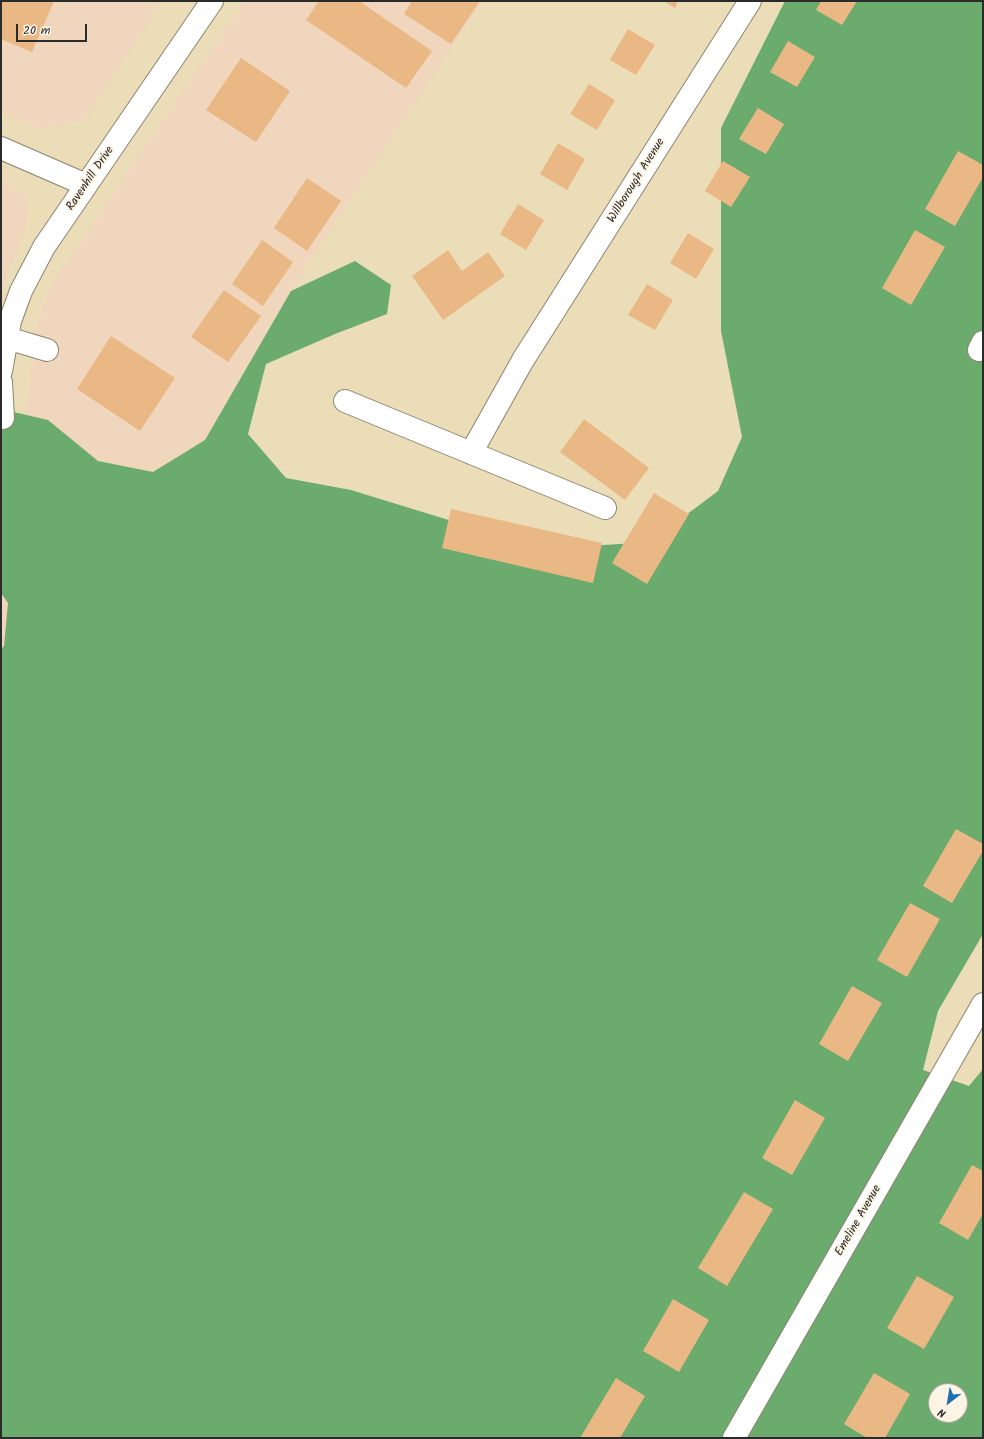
<!DOCTYPE html>
<html>
<head>
<meta charset="utf-8">
<style>
	body { margin:0 }
	#map { position:relative; width:984px; height:1439px; overflow:hidden; background:#ecddb9; font-family:Kalam,sans-serif }
	canvas { display:block }
	.frame { position:absolute; inset:0; border:2px solid #2b2b2b; pointer-events:none }
	.north { position:absolute; left:928px; top:1383px; width:40px; height:40px; box-sizing:border-box; background:#fcf5e5; border:1px solid #a8a49b; border-radius:50%; rotate:211deg; font-size:11px; font-weight:700; line-height:16px; text-align:center; color:#2b2b2b }
	.north::after { content:''; display:block; margin:auto; width:14px; height:18px; background:#1f6fb2; clip-path:polygon(50% 0,100% 100%,50% 72%,0 100%) }
	.scale { position:absolute; left:16px; top:24px; width:71px; height:18px; box-sizing:border-box; border:2px solid #2b2b2b; border-top:0; padding-left:5px; font-size:12px; line-height:14px; white-space:nowrap; color:#2b2b2b; -webkit-text-stroke:3px #fcf5e5; paint-order:stroke }
</style>
</head>
<body>
<div id="map">
<canvas width="984" height="1439"></canvas>
<div class="frame"></div>
<div class="north">N</div>
<div class="scale">20 m</div>
</div>
<script>
const context = document.querySelector('canvas').getContext('2d');
context.lineJoin = 'round';
function fillPath(path, color) {
  context.fillStyle = color;
  context.fill(path, 'evenodd');
}
function strokePath(path, color, width, dash) {
  context.strokeStyle = color;
  context.lineWidth = width;
  context.lineCap = dash ? 'butt' : 'round';
  context.setLineDash(dash || []);
  context.stroke(path);
}
function label(font, color, halo, rows, align = 'center') {
  context.font = font + ' Kalam,sans-serif';
  context.lineWidth = 4;
  context.setLineDash([]);
  context.textBaseline = 'middle';
  context.strokeStyle = halo;
  context.fillStyle = color;
  for (const [text, x, y, turn = 0] of rows) {
    context.save();
    context.translate(x, y);
    context.rotate((+turn || 0) * Math.PI / 180);
    context.textAlign = isNaN(turn) ? turn : align;
    if (halo) context.strokeText(text, 0, 0);
    context.fillText(text, 0, 0);
    context.restore();
  }
}
fillPath(new Path2D(`
	M1,1H162L85,121L36,128L1,113Z
	M245,1H483L291,291L205,440L153,472L98,461L48,420L26,415L36,327L52,284Z
	M1,183L28,195L27,226L1,290Z
	M1,593L8,602L4,646L1,649Z`), '#efd6bc');
fillPath(new Path2D(`
	M785,1H983V934L938,1011L923,1070L969,1086L983,1069V1438H1V649L4,646L8,603L1,593V409L48,420L98,461L153,472L205,440L291,291L355,261L391,285L387,314L335,334L266,364L248,434L286,478L351,490L543,549L650,542L718,491L742,437L721,331V128ZM936,1391H960V1415H936Z`), '#6bab6e');
fillPath(new Path2D(`
	M1,1H54L32,52L1,39Z
	M319,1H359L432,51L406,88L306,20Z
	M412,1H480L451,44L404,14Z
	M664,1H678L675,8Z
	M821,1H857L842,25L816,10Z
	M628,29L655,45L636,75L610,60Z
	M788,41L815,57L797,87L770,72Z
	M241,58L290,91L256,142L206,110Z
	M589,84L615,100L597,130L570,114Z
	M758,108L784,124L766,154L739,139Z
	M558,143L585,159L567,190L540,174Z
	M958,151L983,165V177L955,226L925,209Z
	M723,161L750,177L731,207L705,191Z
	M307,178L341,201L307,251L274,228Z
	M518,204L544,220L526,250L500,234Z
	M915,230L945,247L911,305L882,288Z
	M688,233L714,249L696,279L670,263Z
	M262,240L293,262L263,306L232,284Z
	M448,250L462,271L488,252L505,276L443,320L412,276Z
	M647,284L673,300L655,330L628,315Z
	M224,290L261,316L228,362L191,337Z
	M111,336L175,378L140,431L77,389Z
	M584,419L649,468L625,500L560,452Z
	M654,493L689,514L647,584L612,563Z
	M451,509L602,543L593,583L442,548Z
	M956,829L983,844V851L952,903L923,886Z
	M910,903L940,919L907,977L877,960Z
	M852,986L882,1003L848,1061L819,1044Z
	M795,1100L825,1118L792,1175L762,1158Z
	M972,1165L983,1171V1214L968,1240L939,1223Z
	M744,1192L773,1209L727,1286L698,1268Z
	M917,1276L954,1297L924,1349L887,1328Z
	M673,1299L709,1320L679,1372L643,1351Z
	M874,1373L910,1394L885,1438H867L844,1424Z
	M616,1378L645,1396L620,1438H580Z`), '#eab885');
const minor = new Path2D(`
	M1,148L86,185
	M7,338L47,350
	M979,350L983,342
	M1,371L10,321L21,291L44,247L212,1
	M1,382L3,418
	M345,401L605,508
	M471,453L523,360L750,1
	M734,1438L983,1004`);
strokePath(minor, '#8c8472', 24);
strokePath(minor, '#fff', 22);
label('12px', '#2b2b2b', '#fcf5e5', [
	["Ravenhill Drive",91,179,-56],
	["Willborough Avenue",637,181,-58],
	["Emeline Avenue",859,1221,-60]
]);
</script>
</body>
</html>
